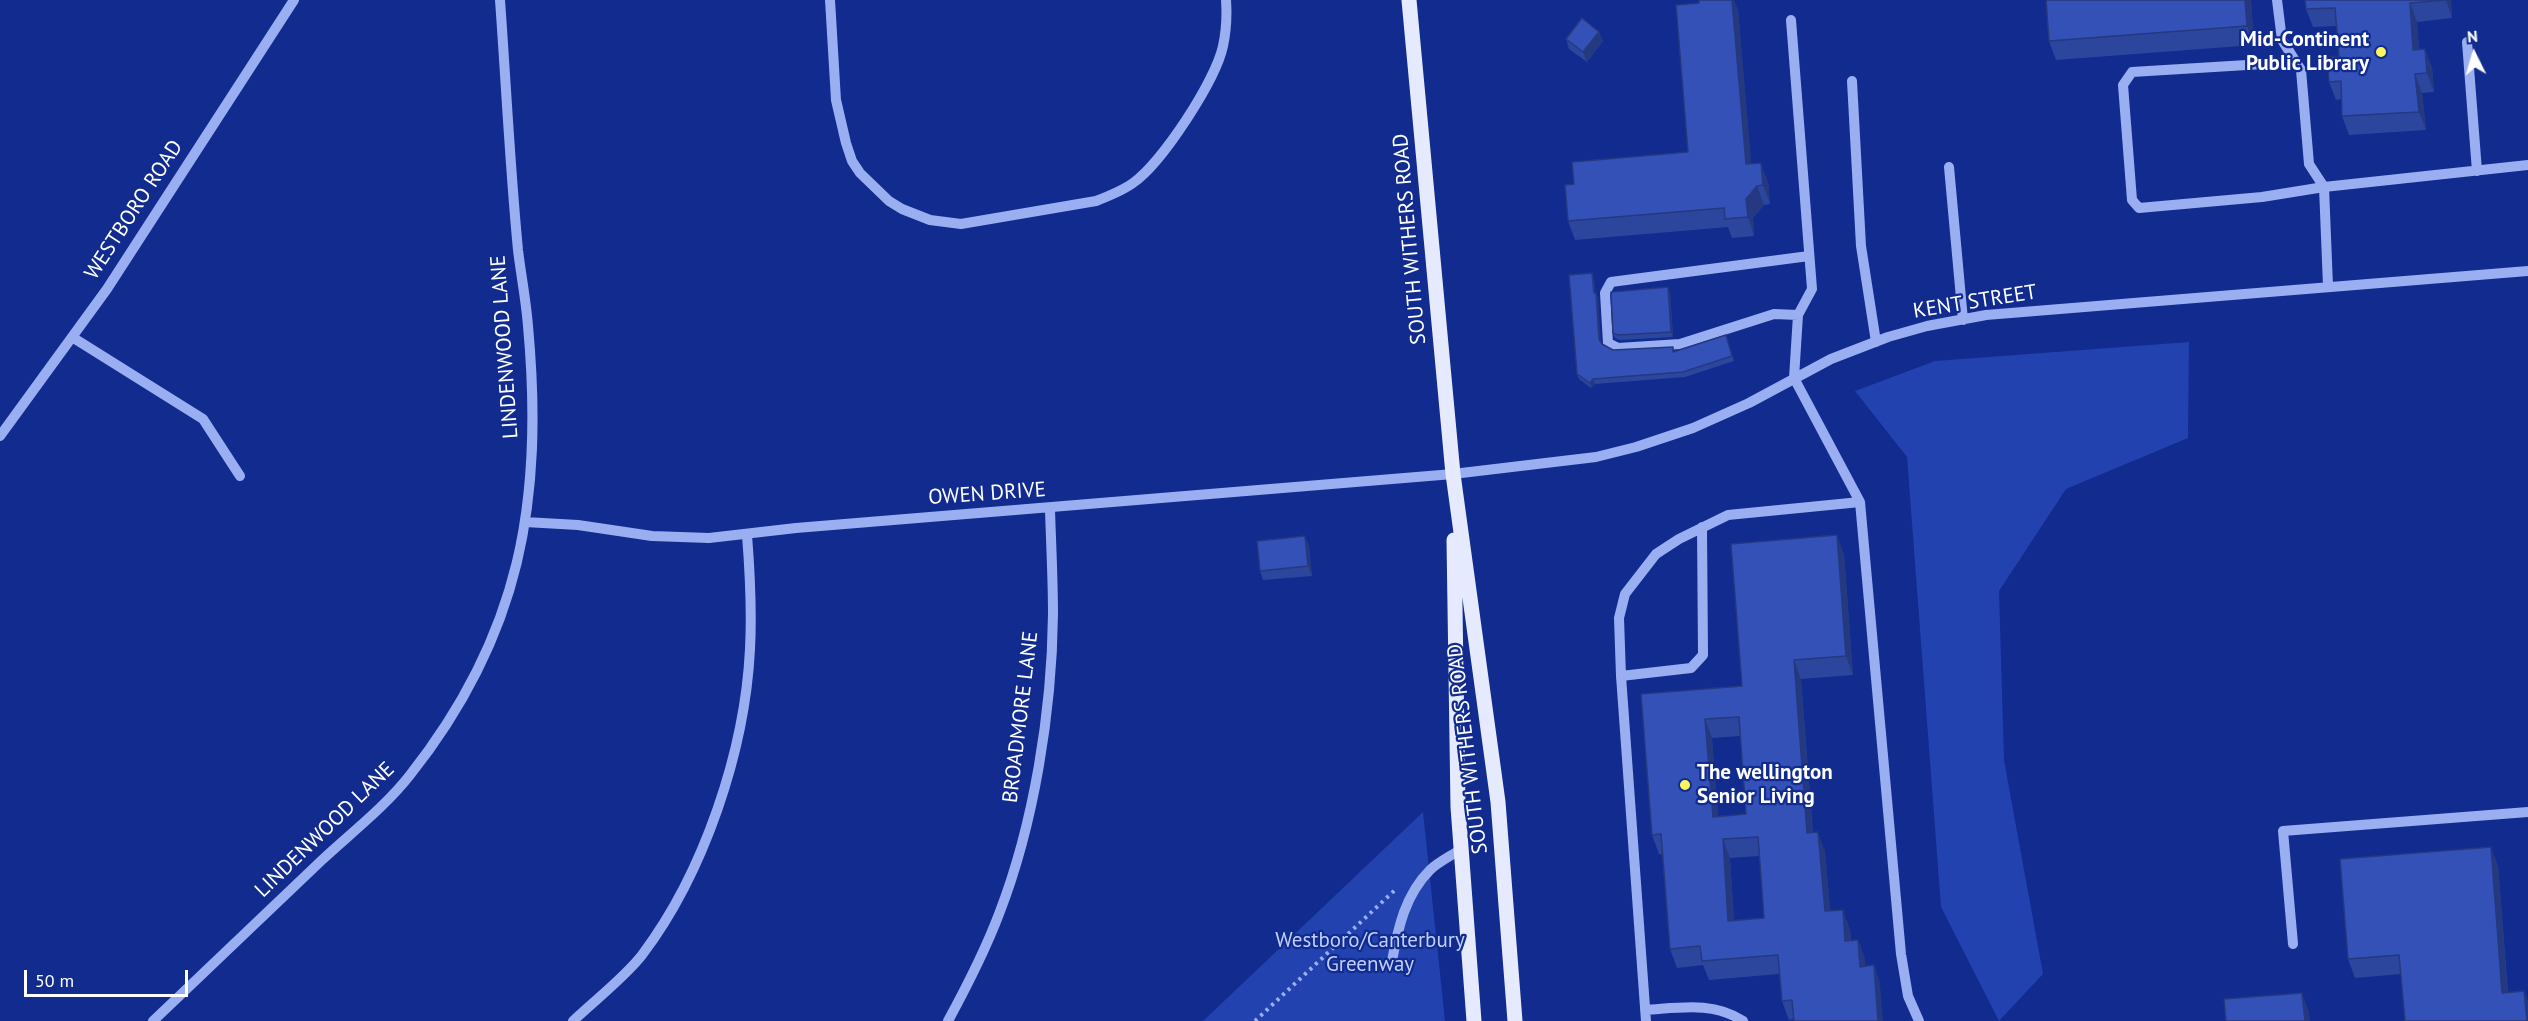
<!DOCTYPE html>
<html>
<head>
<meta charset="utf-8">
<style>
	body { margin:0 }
	#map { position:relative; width:2528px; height:1021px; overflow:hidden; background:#112b8f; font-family:"PT Sans",sans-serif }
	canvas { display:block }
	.north { position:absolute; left:2444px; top:24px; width:60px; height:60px; -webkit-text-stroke:4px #112b8f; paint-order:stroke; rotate:355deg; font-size:16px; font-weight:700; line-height:24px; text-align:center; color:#fff }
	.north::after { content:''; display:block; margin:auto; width:21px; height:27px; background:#fff; clip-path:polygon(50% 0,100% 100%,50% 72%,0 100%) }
	.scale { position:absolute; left:24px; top:970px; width:164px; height:27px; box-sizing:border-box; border:3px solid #fff; border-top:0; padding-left:8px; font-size:18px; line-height:21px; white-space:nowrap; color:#fff; -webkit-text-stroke:4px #112b8f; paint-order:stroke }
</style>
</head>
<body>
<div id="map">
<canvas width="2528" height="1021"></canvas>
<div class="north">N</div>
<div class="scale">50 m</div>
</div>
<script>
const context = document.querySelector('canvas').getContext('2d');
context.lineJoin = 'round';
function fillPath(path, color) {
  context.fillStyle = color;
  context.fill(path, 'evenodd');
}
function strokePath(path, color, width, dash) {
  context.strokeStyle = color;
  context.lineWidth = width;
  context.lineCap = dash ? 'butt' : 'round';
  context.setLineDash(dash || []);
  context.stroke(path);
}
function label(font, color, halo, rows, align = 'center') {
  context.font = font + ' "PT Sans",sans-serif';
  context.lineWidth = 4.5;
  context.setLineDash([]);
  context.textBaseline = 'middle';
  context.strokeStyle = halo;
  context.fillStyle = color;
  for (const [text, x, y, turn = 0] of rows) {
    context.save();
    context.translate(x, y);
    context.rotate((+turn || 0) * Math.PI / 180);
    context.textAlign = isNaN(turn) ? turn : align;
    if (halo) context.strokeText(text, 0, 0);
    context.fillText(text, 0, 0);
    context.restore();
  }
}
fillPath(new Path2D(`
	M2189,342L2188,438L2066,489L1999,591L2004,760L2043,974L1999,1021L1941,907L1907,457L1855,391L1935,361Z
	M1423,812L1445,1021H1203Z`), '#2242af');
strokePath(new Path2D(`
	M1255,1021L1395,890`), '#9aaef2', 4, [3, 4.5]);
strokePath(new Path2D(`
	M830,0L836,100L846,143L852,161L860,173L889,201L902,209L930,220L961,224L1096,201C1109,196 1122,191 1133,183C1162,163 1216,80 1223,46C1226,32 1227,14 1226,0
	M2277,0L2282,40L2301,70L2309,164L2324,187L2528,165
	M1791,20L1812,289L1798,315L1794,378L1860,502L1901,954L1908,996L1919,1021
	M2467,42L2477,171
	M2296,62L2132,72L2123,85L2132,200L2139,208L2262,197L2324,187L2328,286
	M1852,81L1861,246L1876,342
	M1949,167L1963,320
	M1798,315L1774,314L1680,344L1618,348L1608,343L1605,293L1611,282L1809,256
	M72,337L203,419L240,476
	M0,436L107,289L294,0
	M525,522L578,525L652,536L709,538L796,528L1453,474L1596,457L1636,447L1693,428L1749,403L1831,359L1888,337L1927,326L1986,315L2528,271
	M1702,527L1703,655L1691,668L1621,676L1619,618L1625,594L1656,554L1679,539L1728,515L1860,502
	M1621,676L1646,1021
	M2293,944L2283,831L2528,812
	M1392,961C1398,928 1405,895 1430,870C1438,862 1451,856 1461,849
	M1645,1010C1679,1008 1713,1001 1743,1021
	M153,1021C209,967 266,914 322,860C352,832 385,807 410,775C521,635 544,500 528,326C526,300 521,275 518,250C510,167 506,83 500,0
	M573,1021C594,1001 625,977 642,955C704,873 745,751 750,649C752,611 750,573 747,535
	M948,1021C967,986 985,951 999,914C1034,824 1052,711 1053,614C1053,579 1051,544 1050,509`), '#9aaef2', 10);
strokePath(new Path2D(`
	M1409,0L1453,474L1498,802L1515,1021
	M1454,540L1458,807L1474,1021`), '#e6eaff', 15);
fillPath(new Path2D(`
	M2046,0H2251L2254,45L2056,60L2049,41Z
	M2305,0H2451L2452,18L2417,22L2419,49L2432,67L2434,92L2422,93L2426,130L2349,135L2342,116V99L2336,100L2329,82L2339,56L2337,26L2313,27L2306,9Z
	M1738,9L1751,164L1768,182L1770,204L1764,205L1753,218L1754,236L1732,238L1728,227L1575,240L1568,221L1574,184L1688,152Z
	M1599,32L1603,41L1587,62L1569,49L1566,39Z
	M1594,278L1595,293H1596L1598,298L1600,342L1602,344L1613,350L1674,352L1726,335L1734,361L1685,377L1595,384L1591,388L1579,379L1577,374Z
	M1670,292L1673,337L1620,340L1615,338L1613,333Z
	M1305,536L1309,546L1312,576L1263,580L1260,571Z
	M1844,554L1853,675L1801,679L1813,832L1825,851L1830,911L1850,929L1851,941L1858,940L1865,959V966L1874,965L1880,984L1794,1019L1789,1020L1782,1001L1779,974L1709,980L1703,965L1677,968L1670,949L1662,854H1659L1652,835L1641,694L1742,686ZM1740,736L1746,814L1718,816L1712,738ZM1760,856L1764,918L1734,921L1730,858Z
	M2498,865L2508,992L2528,1001L2401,974L2355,978L2348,959Z`), '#2d469d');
fillPath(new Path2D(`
	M1732,0H1734L1738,9L1753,183L1746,164Z
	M2245,0H2251L2254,45L2247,26Z
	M2446,0H2451L2452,18Z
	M2410,3L2417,22L2420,68L2413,50Z
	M1599,32L1603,41L1587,62L1583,52Z
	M2425,49L2432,67L2434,92L2427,73Z
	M2415,74L2422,93L2426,130L2419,112Z
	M1761,163L1768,182L1770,204L1763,185Z
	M1757,186L1764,205L1753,218L1754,236L1748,217L1746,199Z
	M1592,273L1594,278L1595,298L1594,293Z
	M1668,287L1670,292L1673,337L1671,332Z
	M1596,293L1598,298L1601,344L1599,339Z
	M1593,379L1595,384L1591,388L1590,383Z
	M1837,535L1844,554L1853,675L1846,656Z
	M1305,536L1309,546L1312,576L1308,566Z
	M1794,660L1801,679L1814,852L1807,833Z
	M1705,719L1712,738L1720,836L1713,817Z
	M1818,832L1825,851L1832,930L1825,911Z
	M1723,839L1730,858L1735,940L1728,921Z
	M2491,847L2498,865L2509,1012L2502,993Z
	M1843,910L1850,929L1852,960L1845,941Z
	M1858,940L1865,959L1867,985L1860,967Z
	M1874,965L1880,984L1883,1021H1878Z
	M2524,991L2528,1001V1021H2527Z
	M2302,993L2309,1012L2310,1021H2305Z`), '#243980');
const building = new Path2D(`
	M1699,0H1732L1746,164L1761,163L1763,185L1757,186L1746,199L1748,217L1725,219L1724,208L1568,221L1565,185L1574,184L1572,162L1688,152L1676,5L1699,3Z
	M2046,0H2245L2247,26L2049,41Z
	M2305,0H2446L2410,3L2413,50L2425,49L2427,73L2415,74L2419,112L2342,116L2341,81L2329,82L2327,57L2339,56L2335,8L2306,9Z
	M1582,18L1599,32L1583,52L1566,39Z
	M1592,273L1594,293H1596L1599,339L1602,344L1613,350L1673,347V352L1726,335L1732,356L1683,372L1593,379L1590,383L1577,374L1569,275Z
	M1668,287L1671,332L1618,335L1613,333L1611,292Z
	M1837,535L1846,656L1794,660L1807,833L1818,832L1825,911L1843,910L1845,941L1858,940L1860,967L1874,965L1878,1021H1794L1792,1000L1782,1001L1778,955L1702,961L1700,946L1670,949L1661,834L1652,835L1641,694L1742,686L1731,544ZM1739,717L1746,814L1713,817L1705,719ZM1758,837L1764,918L1728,921L1723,839Z
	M1305,536L1308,566L1260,571L1257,541Z
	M2491,847L2502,993L2524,991L2527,1021H2405L2399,955L2348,959L2340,859Z
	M2302,993L2305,1021H2226L2224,999Z`);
fillPath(building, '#3451b7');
strokePath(building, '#243980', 1.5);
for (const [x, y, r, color] of [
	[2381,52,6,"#fff55c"],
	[1685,785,6,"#fff55c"]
]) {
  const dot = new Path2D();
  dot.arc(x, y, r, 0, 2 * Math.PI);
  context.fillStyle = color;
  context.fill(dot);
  strokePath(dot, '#112b8f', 2);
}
label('bold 21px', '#fff', '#112b8f', [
	["Mid-Continent",2369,40],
	["Public Library",2369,64],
	["The wellington",1697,773,"left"],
	["Senior Living",1697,797,"left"]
], 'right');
label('21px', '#fff', '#112b8f', [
	["WESTBORO ROAD",134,210,-57],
	["SOUTH WITHERS ROAD",1410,239,-95],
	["KENT STREET",1975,302,-9],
	["LINDENWOOD LANE",505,347,-94],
	["OWEN DRIVE",987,494,-4],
	["BROADMORE LANE",1021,717,-83],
	["SOUTH WITHERS ROAD",1468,749,-97],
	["LINDENWOOD LANE",325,830,-44]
]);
label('21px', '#c1cffd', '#112b8f', [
	["Westboro/Canterbury",1370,941],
	["Greenway",1370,965]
]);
</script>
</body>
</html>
